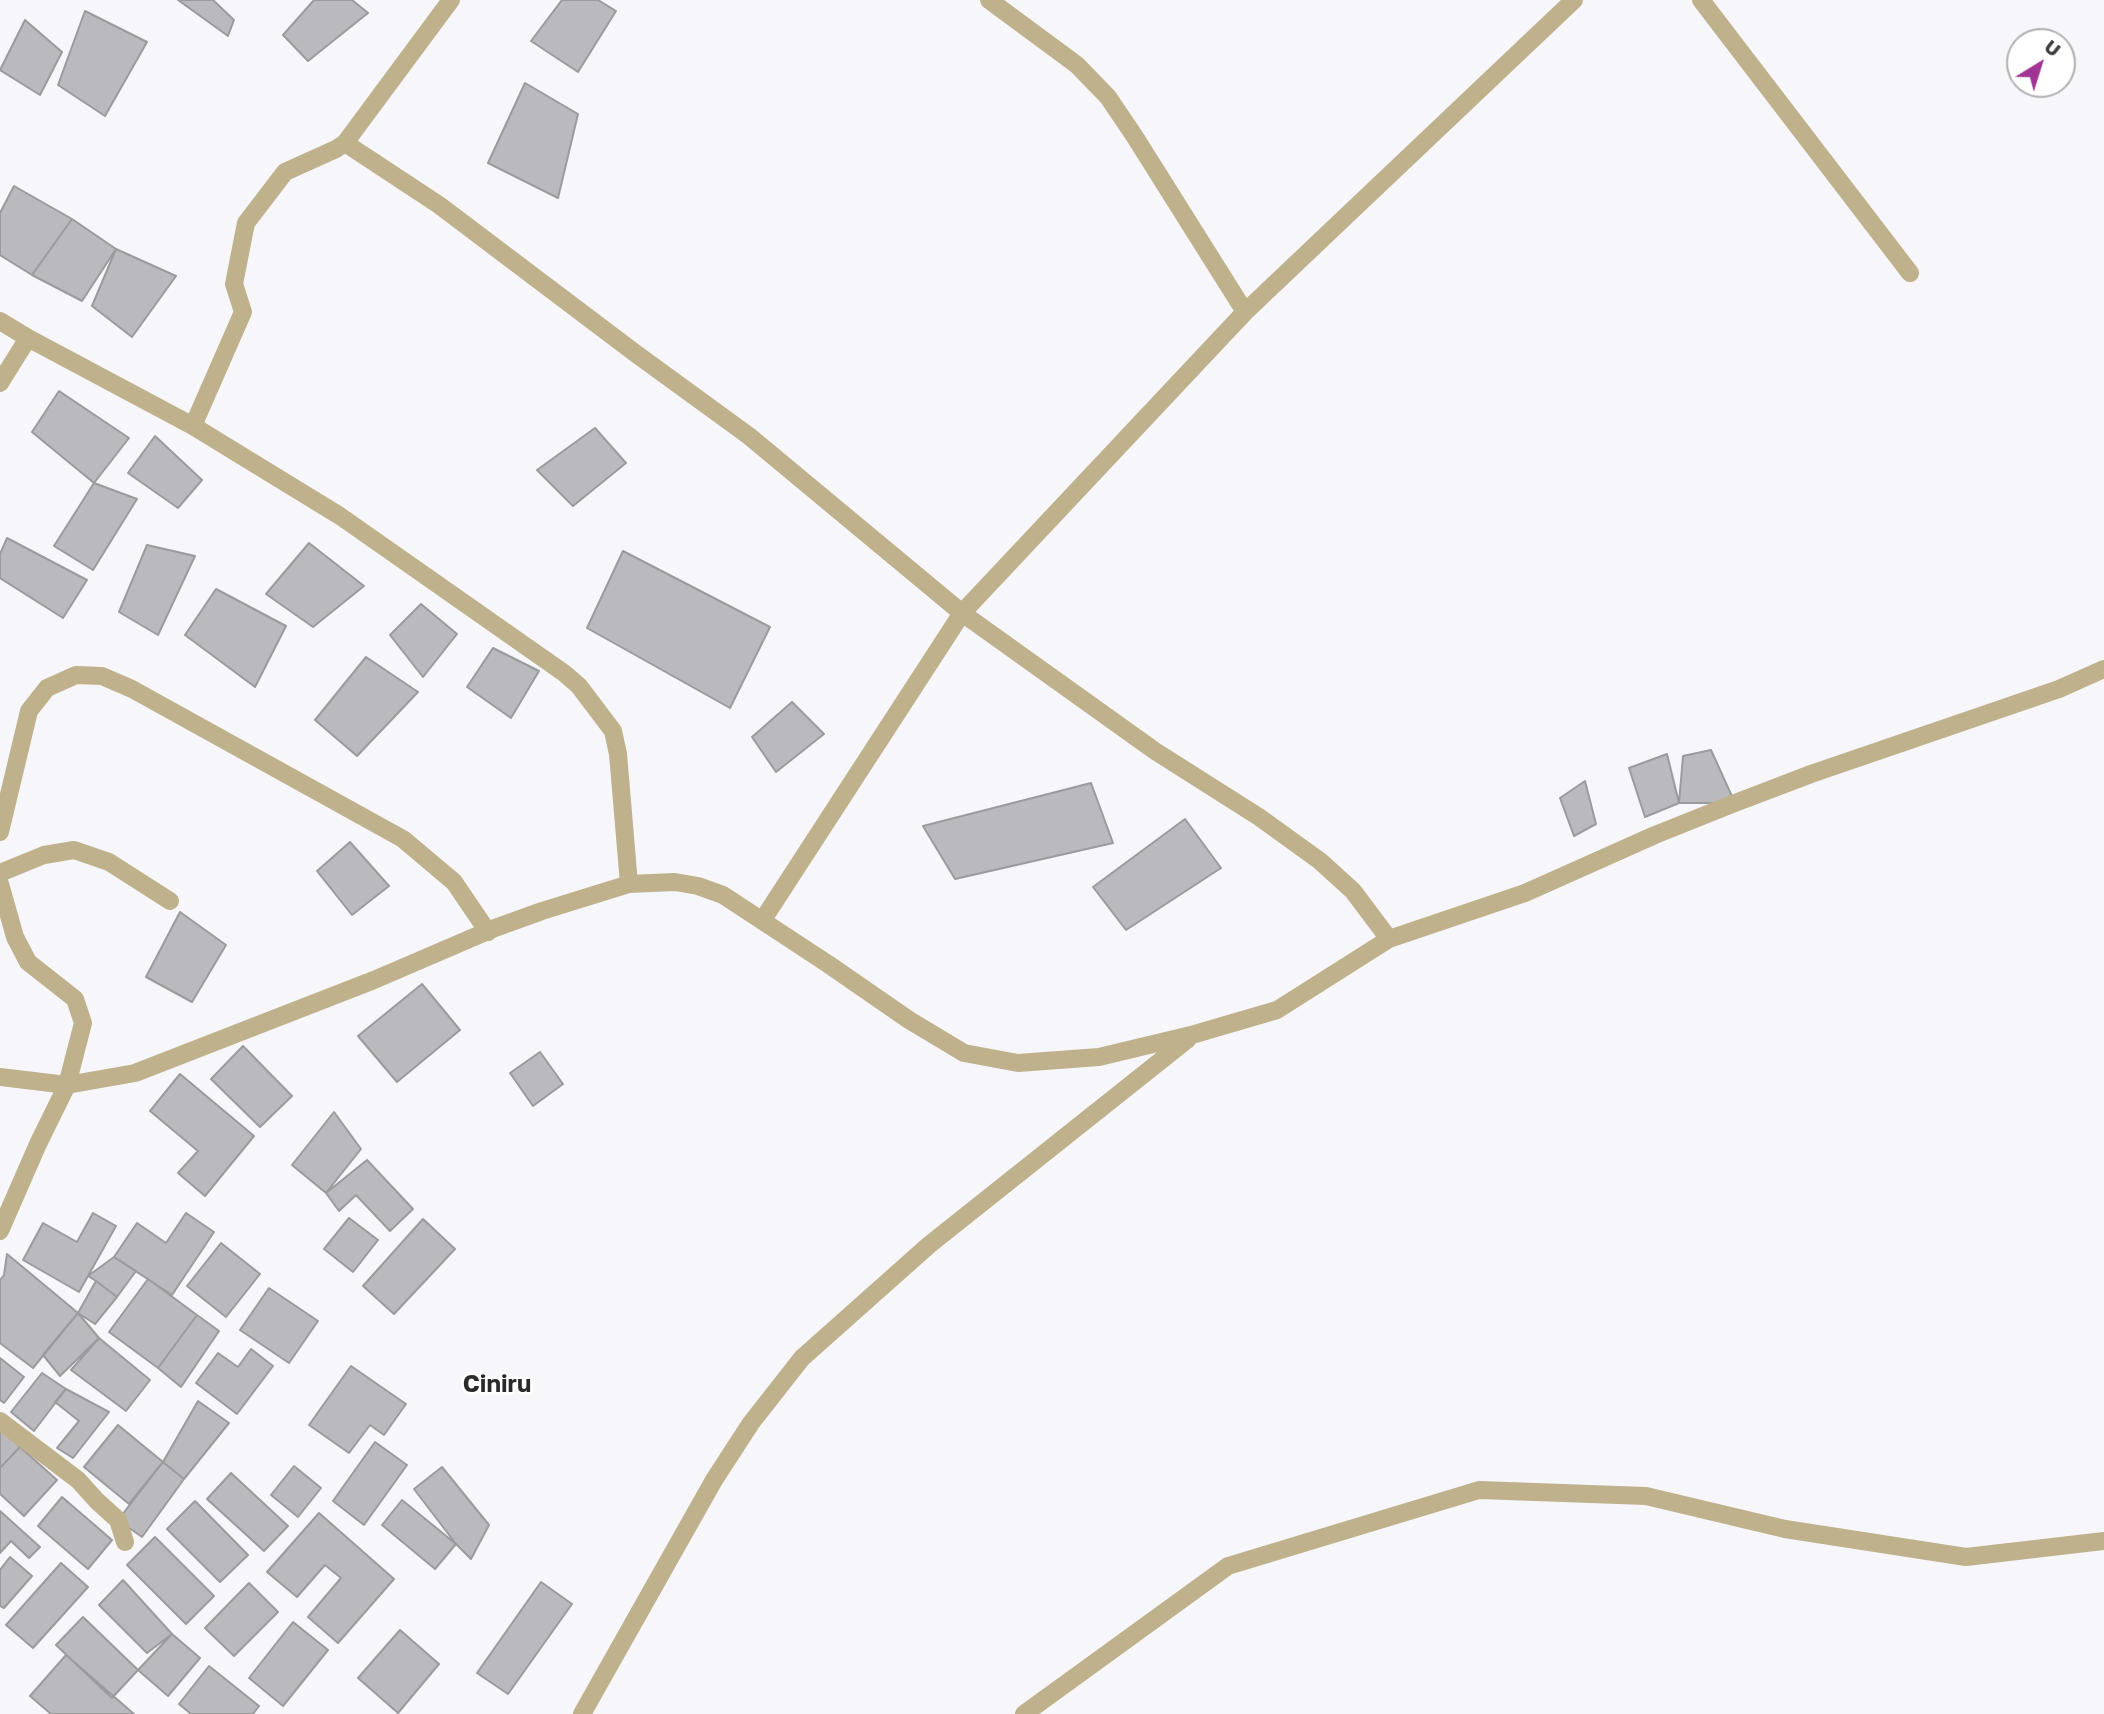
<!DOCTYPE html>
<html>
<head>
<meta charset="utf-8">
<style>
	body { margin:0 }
	#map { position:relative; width:2104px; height:1714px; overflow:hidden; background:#f7f7fb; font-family:"Golos Text",sans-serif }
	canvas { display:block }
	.north { position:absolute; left:2006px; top:28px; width:70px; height:70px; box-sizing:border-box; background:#fff; border:2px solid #b1b1b2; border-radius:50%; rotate:38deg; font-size:19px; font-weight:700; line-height:28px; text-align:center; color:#3c3c3e }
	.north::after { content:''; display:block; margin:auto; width:24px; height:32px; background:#a13494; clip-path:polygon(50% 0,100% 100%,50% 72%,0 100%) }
</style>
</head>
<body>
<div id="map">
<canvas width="2104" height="1714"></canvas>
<div class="north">U</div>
</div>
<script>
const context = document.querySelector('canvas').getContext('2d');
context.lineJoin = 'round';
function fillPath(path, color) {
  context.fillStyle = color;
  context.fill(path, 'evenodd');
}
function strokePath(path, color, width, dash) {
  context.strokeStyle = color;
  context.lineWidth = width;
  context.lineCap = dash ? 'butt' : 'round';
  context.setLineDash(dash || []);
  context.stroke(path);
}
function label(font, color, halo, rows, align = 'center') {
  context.font = font + ' "Golos Text",sans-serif';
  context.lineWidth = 5;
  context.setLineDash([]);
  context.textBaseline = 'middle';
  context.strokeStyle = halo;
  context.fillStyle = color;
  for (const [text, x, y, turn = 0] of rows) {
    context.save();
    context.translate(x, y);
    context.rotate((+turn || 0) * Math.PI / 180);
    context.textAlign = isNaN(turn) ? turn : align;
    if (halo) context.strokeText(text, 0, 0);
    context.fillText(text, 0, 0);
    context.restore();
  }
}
const building = new Path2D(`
	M178,0H213L234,20L228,36Z
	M314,0H352L368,13L308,61L283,35Z
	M562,0H598L616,11L578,72L531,41Z
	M85,11L147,42L105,116L58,85Z
	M25,20L62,52L40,95L0,70Z
	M525,83L578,114L558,198L488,163Z
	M14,186L72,219L32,275L0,255V213Z
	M72,219L116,249L82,301L32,275Z
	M116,249L176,276L132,337L92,306Z
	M59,391L129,438L94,483L32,432Z
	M595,428L626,463L573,506L537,470Z
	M155,436L202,480L178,508L128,473Z
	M94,483L137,499L93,570L54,546Z
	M7,538L87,580L63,618L0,578V554Z
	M309,543L364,586L313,627L266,594Z
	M147,545L195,556L158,635L119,612Z
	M623,551L770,627L730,708L587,628Z
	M216,589L286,626L255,687L185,635Z
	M421,604L457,634L423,677L390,635Z
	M493,648L539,671L511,718L467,687Z
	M366,657L418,692L357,756L315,720Z
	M792,702L824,734L776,772L752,737Z
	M1711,750L1735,803H1679L1683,756Z
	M1667,754L1679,803L1645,817L1629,768Z
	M1585,781L1596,824L1574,836L1560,798Z
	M1091,783L1113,843L955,879L923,826Z
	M1185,819L1221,868L1126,930L1093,887Z
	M350,842L389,886L352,915L317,871Z
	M180,912L226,945L192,1002L146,977Z
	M422,984L460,1030L397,1082L358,1036Z
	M243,1046L292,1096L260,1127L211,1079Z
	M540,1052L563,1084L533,1106L510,1073Z
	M180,1074L254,1136L205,1196L178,1173L198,1151L150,1111Z
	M334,1112L361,1149L326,1193L292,1165Z
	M367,1160L413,1209L390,1231L356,1195L339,1211L326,1193Z
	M93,1213L116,1226L79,1292L23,1260L43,1223L77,1242Z
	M186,1213L214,1232L172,1295L114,1257L137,1223L166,1243Z
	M349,1218L378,1240L353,1272L324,1249Z
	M423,1219L455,1249L394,1314L363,1286Z
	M221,1243L260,1274L226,1317L187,1286Z
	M7,1254L78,1313L33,1368L0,1343V1280L4,1275Z
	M114,1257L136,1271L117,1297L96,1281L88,1276Z
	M148,1279L197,1315L158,1368L109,1332Z
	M96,1281L117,1297L95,1324L78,1313Z
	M269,1288L318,1321L289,1363L240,1330Z
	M78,1313L99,1338L60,1376L43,1355Z
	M197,1315L219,1331L181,1387L158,1368Z
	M99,1338L150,1380L126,1411L71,1370Z
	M251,1349L273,1366L237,1414L196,1383L218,1353L238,1367Z
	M0,1358L24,1377L4,1403L0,1400Z
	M351,1366L406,1404L384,1435L370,1425L349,1453L309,1425Z
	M42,1373L66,1389L34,1431L11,1412Z
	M66,1389L109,1412L73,1458L57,1448L79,1421L55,1402Z
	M198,1401L229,1423L184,1479L163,1462Z
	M0,1425L20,1447L0,1468Z
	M118,1425L163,1462L129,1504L84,1467Z
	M375,1442L407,1465L364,1525L333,1501Z
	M20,1447L57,1480L24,1516L0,1494V1468Z
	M163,1462L184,1479L142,1537L118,1520Z
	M294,1466L321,1488L298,1517L271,1495Z
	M442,1467L489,1525L471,1559L456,1544L414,1489Z
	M231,1473L288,1526L264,1551L207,1499Z
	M62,1497L112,1540L88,1569L38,1526Z
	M402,1500L456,1544L435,1569L382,1525Z
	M195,1501L248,1555L220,1582L167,1529Z
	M0,1511L40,1547L29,1558L11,1541L0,1553Z
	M319,1513L394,1579L338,1643L308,1617L341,1578L325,1565L297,1597L267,1572Z
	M155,1537L214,1596L186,1624L127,1565Z
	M10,1557L32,1576L4,1608L0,1606V1570Z
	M61,1563L88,1587L33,1648L6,1625Z
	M123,1580L172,1634L147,1653L99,1605Z
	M541,1582L572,1604L508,1694L477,1673Z
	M249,1583L278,1612L234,1656L205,1628Z
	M83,1617L138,1670L112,1698L56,1645Z
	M293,1622L328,1650L283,1706L249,1678Z
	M400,1630L439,1664L398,1713L358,1678Z
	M172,1634L200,1658L168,1696L138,1670Z
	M66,1655L134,1714H51L30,1696Z
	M209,1666L259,1706L253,1714H191L179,1704Z`);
fillPath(building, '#bababe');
strokePath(building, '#9b9b9e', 2);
strokePath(new Path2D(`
	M989,0L1077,65L1108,97L1135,137L1245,312
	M1701,0L1910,273
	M345,143L439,205L635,353L749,436L962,613L1155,751L1259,817L1320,861L1353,891L1389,939
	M0,321L28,338L193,426L340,516L564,673L579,686L613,731L618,754L629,884
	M0,383L28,338
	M193,426L243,312L234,284L246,223L285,172L336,149L345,143L451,0
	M0,832L29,711L47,688L76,675L102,676L132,689L403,839L454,882L488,932
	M0,873L44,855L74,850L109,862L170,901
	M0,884L15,937L28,962L75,999L83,1023L67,1085L38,1144L0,1231
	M762,921L962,613L1245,312L1574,0
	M0,1077L67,1085L135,1073L374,980L495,928L542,911L629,884L675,882L698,886L723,895L828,964L909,1020L964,1053L1018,1063L1099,1057L1195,1034L1277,1010L1389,939L1525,893L1655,835L1735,803L1811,774L2059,689L2104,669
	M0,1421L78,1480L97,1501L118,1520L125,1542
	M582,1714L714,1480L751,1423L802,1358L929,1245L1188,1039
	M1024,1714L1228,1566L1479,1490L1646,1496L1785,1529L1966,1557L2104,1541`), '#beb18b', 18);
label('bold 24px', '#2a2a2d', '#fff', [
	["Ciniru",497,1384]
]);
</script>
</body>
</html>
